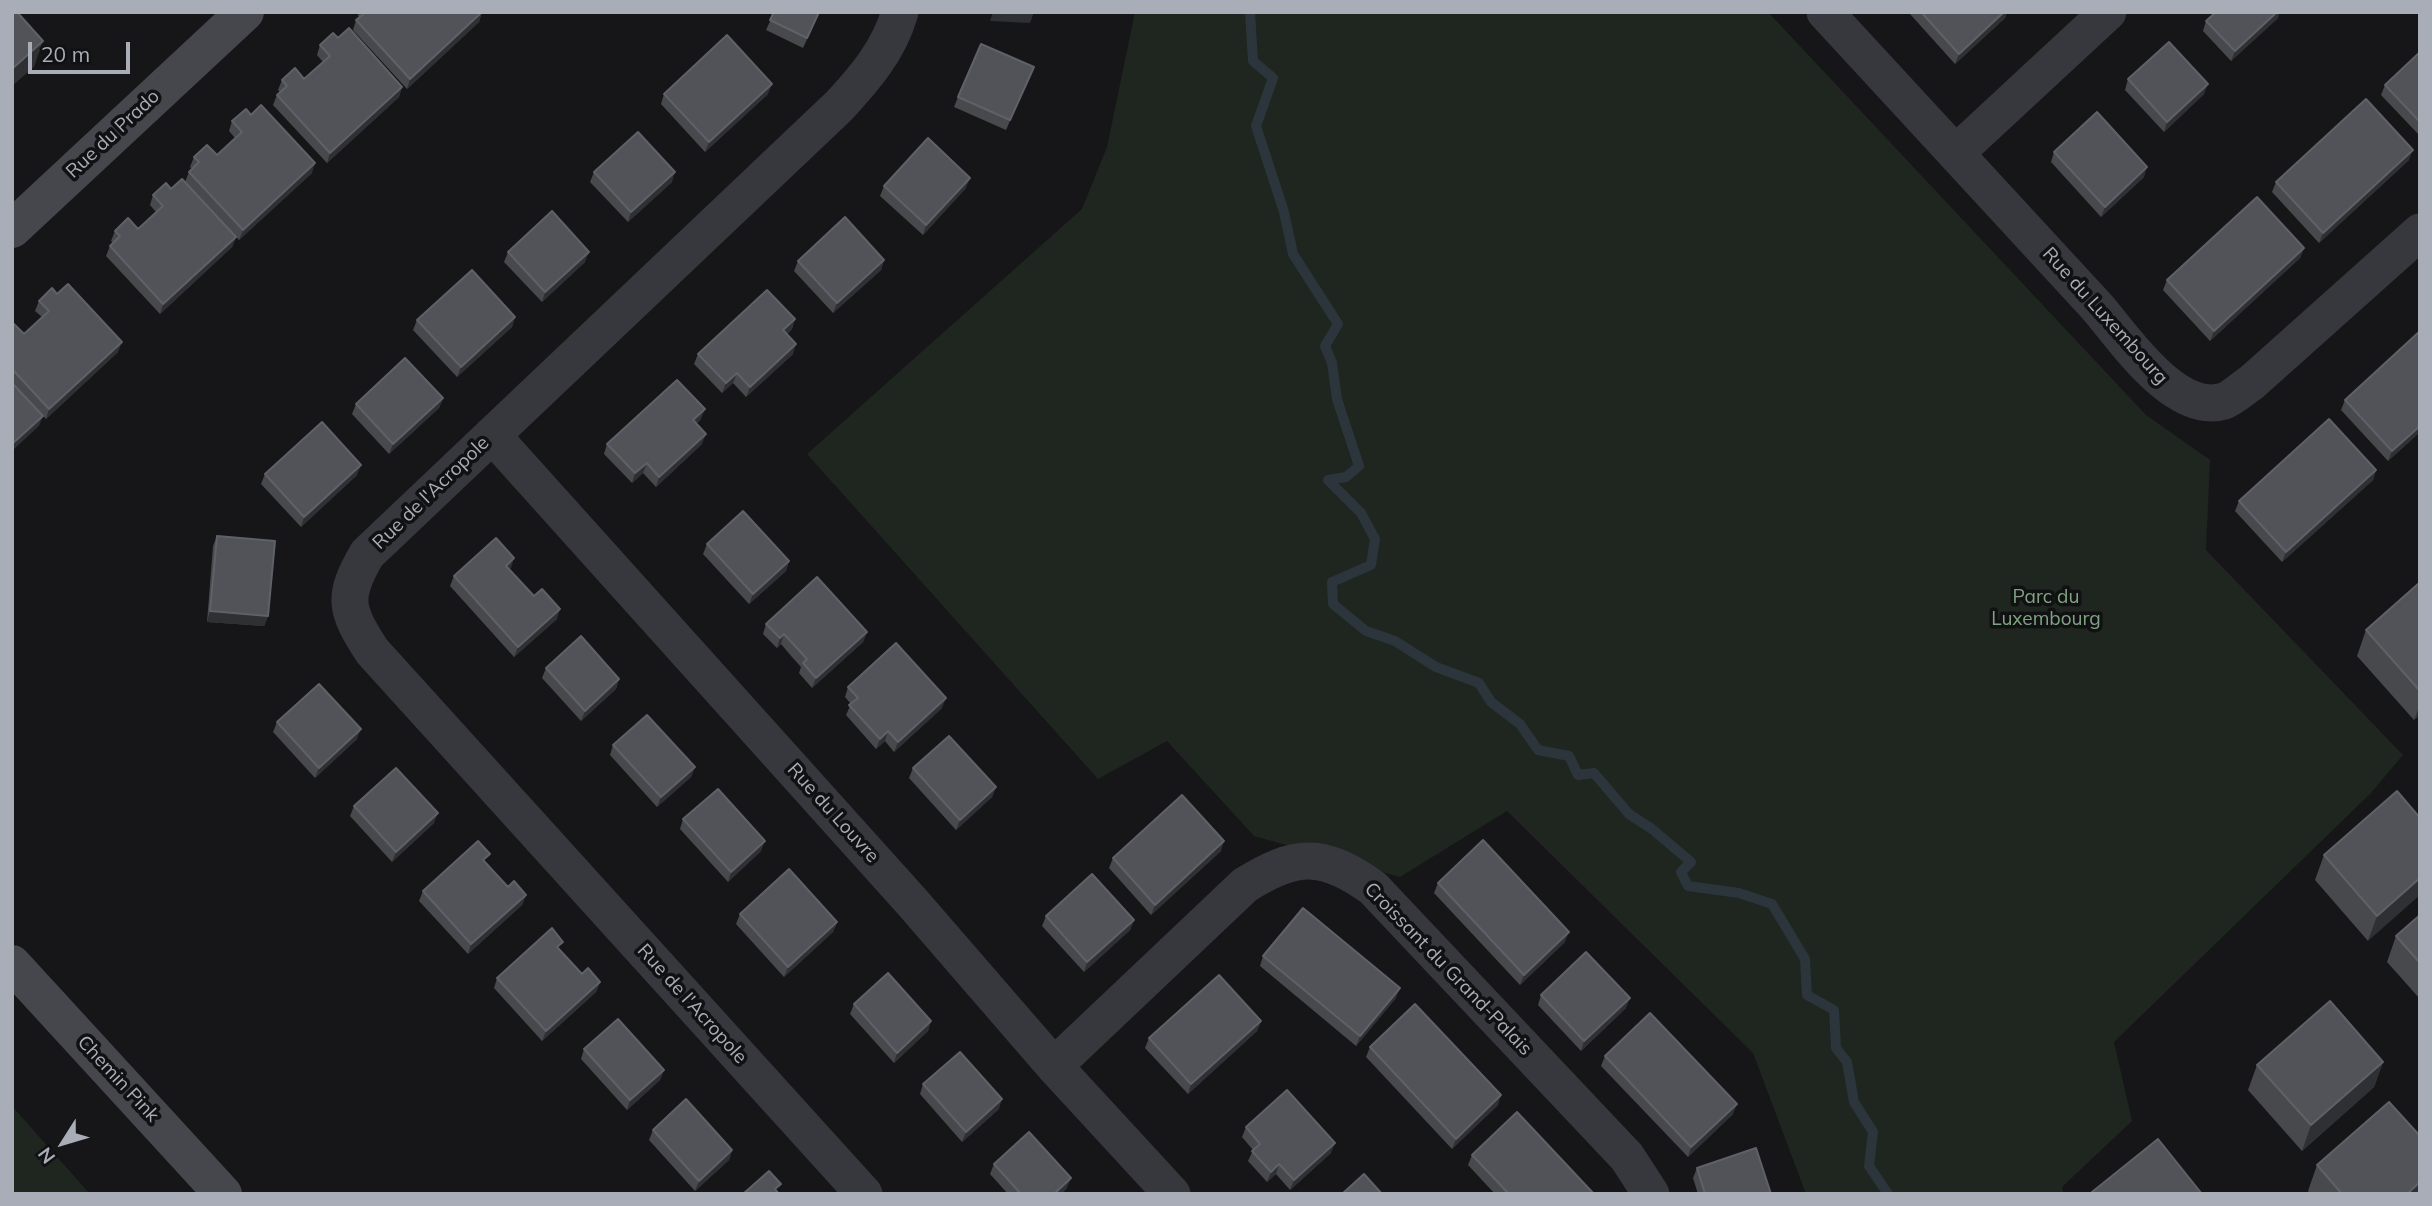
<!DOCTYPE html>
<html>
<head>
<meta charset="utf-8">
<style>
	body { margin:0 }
	#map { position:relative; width:2432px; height:1206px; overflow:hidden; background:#161618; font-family:Mulish,sans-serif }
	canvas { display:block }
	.frame { position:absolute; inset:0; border:14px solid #a8adb8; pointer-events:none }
	.north { position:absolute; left:28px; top:1108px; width:70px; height:70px; -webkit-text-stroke:5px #111113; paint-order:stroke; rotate:233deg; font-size:19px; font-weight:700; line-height:28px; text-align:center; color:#a8adb8 }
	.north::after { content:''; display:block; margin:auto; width:24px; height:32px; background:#a8adb8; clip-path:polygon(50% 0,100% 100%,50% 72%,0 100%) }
	.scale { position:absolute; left:28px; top:42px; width:102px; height:32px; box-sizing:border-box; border:4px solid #a8adb8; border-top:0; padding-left:9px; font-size:21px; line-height:24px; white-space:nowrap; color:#a8adb8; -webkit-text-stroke:5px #111113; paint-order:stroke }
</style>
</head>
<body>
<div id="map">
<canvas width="2432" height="1206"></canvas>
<div class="frame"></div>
<div class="north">N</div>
<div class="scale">20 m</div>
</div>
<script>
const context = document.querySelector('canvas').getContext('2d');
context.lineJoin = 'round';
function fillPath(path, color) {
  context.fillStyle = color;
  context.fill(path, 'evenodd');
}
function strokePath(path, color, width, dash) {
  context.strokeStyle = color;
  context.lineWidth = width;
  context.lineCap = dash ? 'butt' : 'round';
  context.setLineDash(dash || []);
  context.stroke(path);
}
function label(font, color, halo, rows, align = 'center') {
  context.font = font + ' Mulish,sans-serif';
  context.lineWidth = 7;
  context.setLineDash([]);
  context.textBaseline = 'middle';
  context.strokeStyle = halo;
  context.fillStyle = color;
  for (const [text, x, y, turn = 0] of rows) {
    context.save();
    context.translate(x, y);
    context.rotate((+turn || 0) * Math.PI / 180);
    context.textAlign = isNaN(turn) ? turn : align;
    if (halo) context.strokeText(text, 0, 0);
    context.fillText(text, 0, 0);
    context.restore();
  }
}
fillPath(new Path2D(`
	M1135,12H1768L2146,415L2210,460L2206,550L2403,755L2371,793L2114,1042L2132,1121L2062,1187L2064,1194H1806L1753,1053L1507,811L1400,877L1254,836L1167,741L1098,779L807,454L1082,209L1107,147Z
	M12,1106L90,1194H12Z`), '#1e261f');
strokePath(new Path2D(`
	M1250,12L1253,61L1273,78L1256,126L1284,212L1293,254L1338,324L1325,346L1332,363L1337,399L1359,466L1346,477L1328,480L1361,513L1375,539L1371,565L1332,582L1333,604L1366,631L1395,641L1436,667L1479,683L1491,702L1520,724L1538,750L1569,756L1578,775L1594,773L1629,814L1652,829L1691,862L1681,872L1688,886L1739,893L1772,904L1805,959L1807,995L1834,1010L1836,1048L1847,1062L1854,1102L1873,1132L1869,1166L1888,1194`), '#2c353c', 10);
strokePath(new Path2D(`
	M1825,12L2098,308C2125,340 2176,416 2224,401C2233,398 2243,388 2251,383L2420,232
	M1956,153L2108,12
	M492,435L912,902L1054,1066L1172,1194
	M1054,1066L1245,885C1296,853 1323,852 1373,888L1627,1157L1651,1194
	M864,1194L372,651C345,609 342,597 367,554L839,106C865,78 889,50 900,12`), '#37383d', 37);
strokePath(new Path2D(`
	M12,229L245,12
	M12,964L223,1194`), '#45474d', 38);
fillPath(new Path2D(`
	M359,12H482L479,22L407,89L353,30L356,20L360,17L358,16Z
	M767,12H820L803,48L766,30L773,15Z
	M1910,12H2007L2005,18L1955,64L1910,14Z
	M2278,18L2231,61L2203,31L2206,21Z
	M338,38L402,87L399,97L327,163L273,105L277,95L280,92L278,90L282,80L304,79L323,62L317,55L320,45Z
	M2420,52V136L2381,95L2385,85Z
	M1030,77L1006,130L954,107L958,97Z
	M2128,79L2204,94L2164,132L2125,90Z
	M664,94H768L705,152L661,104Z
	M232,121L312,173L239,240L185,182L189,172L192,169L190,167L194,157L217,155L235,138L229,131Z
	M2054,152L2144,177L2101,217L2051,162Z
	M2409,160L2319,243L2272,192L2276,182Z
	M594,172L672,182L628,222L590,182Z
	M884,186L966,188L923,235L880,196Z
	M171,189L236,237L232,247L160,314L106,256L110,246L113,243L111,241L115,231L138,229L156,212L150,205L153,195Z
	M2304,248L2300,258L2210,341L2163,290L2167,280Z
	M508,252L585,262L542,302L504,262Z
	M884,260L881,270L833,313L794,271L798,261Z
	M57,294L118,352L46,419L12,383V325L24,334L42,317L35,311L39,301Z
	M515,317L512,327L457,377L413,330L417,320Z
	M795,319L792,329L787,334L793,354L746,397L733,383L722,393L694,364L698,354Z
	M443,398L439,408L389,454L352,414L356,404Z
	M2345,400L2420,432L2388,461L2341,410Z
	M701,419L696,424L702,444L656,487L643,473L632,483L604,454L607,444Z
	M2376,470L2373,480L2282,562L2235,511L2239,501Z
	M265,474L357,475L301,527L261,484Z
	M217,536L268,616L264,626L207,622L213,546Z
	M707,544L789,561L786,571L749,604L703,554Z
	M514,558L509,569L534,596L557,619L514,657L450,586L454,576Z
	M2420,586V715L2414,720L2357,656L2366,630Z
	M766,624L867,632L863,642L812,688L799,673L801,667L792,657L781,644L777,648L763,634Z
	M546,668L619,679L616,689L581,721L542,678Z
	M848,687L942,708L894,752L885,741L876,749L846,715L851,704L845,697Z
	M277,722L357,739L315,778L273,732Z
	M613,745L695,767L691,777L657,807L610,755Z
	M913,768L996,787L992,797L956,830L909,778Z
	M354,806L434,823L392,862L350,816Z
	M2420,818L2368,941L2315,880L2324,855Z
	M683,819L761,851L728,882L680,829Z
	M1221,851L1151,915L1109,868L1113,858Z
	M486,863L508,887L526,895L522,905L468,954L419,901L423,891Z
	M1438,883L1565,942L1520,985L1434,893Z
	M740,914L837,922L833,932L784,977L736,924Z
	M2420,915V999L2387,962L2396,936Z
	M1046,916L1134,920L1130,930L1084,972L1042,926Z
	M560,950L582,974L600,982L596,992L542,1041L494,988L497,978Z
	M1263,956L1396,998L1356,1046L1260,966Z
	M1541,995L1626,1008L1581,1051L1538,1005Z
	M854,1004L931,1021L928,1031L894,1063L850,1014Z
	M1261,1021L1257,1031L1188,1094L1145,1048L1149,1038Z
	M1370,1047L1498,1105L1452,1149L1366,1057Z
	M584,1049L664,1070L660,1080L627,1110L581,1059Z
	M1605,1056L1733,1114L1688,1157L1601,1066Z
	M2383,1062L2374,1087L2302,1151L2248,1090L2257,1065Z
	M923,1084L999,1109L962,1142L920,1094Z
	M1246,1127L1331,1153L1290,1190L1276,1174L1267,1182L1248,1161L1253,1150L1242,1137Z
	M653,1130L732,1150L729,1160L695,1191L649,1140Z
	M1472,1155L1594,1194H1495L1468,1165Z
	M994,1164L1067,1188L1061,1194H1008L990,1174Z
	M2317,1165L2420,1194H2310L2308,1191Z
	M1697,1168L1771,1194H1698L1693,1178Z`), '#47494d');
fillPath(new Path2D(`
	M482,12L479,22L407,89L410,79Z
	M819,12H820L803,48L807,38Z
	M993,12H1034L1030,23L990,21Z
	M2004,12H2007L2005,18L1955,64L1959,54Z
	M2277,12H2280L2278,18L2231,61L2235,51Z
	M43,41L34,67L12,86V69Z
	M1034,67L1030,77L1006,130L1010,120Z
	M772,84L768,94L705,152L709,142Z
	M2208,84L2204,94L2164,132L2167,122Z
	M402,87L399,97L327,163L330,153Z
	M2413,150L2409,160L2319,243L2323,233Z
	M315,163L312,173L239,240L243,230Z
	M2147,167L2144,177L2101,217L2105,207Z
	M675,172L672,182L628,222L631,212Z
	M970,178L966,188L923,235L926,225Z
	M236,237L232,247L160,314L163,304Z
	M2304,248L2300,258L2210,341L2214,331Z
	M589,252L585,262L542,302L545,292Z
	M884,260L881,270L833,313L837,303Z
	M515,317L512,327L457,377L461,367Z
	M795,319L792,329L780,340L783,330Z
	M122,342L118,352L46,419L49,409Z
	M796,344L793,354L746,397L750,387Z
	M737,373L733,383L722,393L726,383Z
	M443,398L439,408L389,454L393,444Z
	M705,409L701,419L689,430L693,420Z
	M43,416L39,426L12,451V444Z
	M2420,426V432L2388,461L2392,451Z
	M706,434L702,444L656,487L659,477Z
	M647,463L643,473L632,483L635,473Z
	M361,465L357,475L301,527L304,517Z
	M2376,470L2373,480L2282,562L2286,552Z
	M514,558L511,568L503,576L506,566Z
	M789,561L786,571L749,604L753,594Z
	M560,609L557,619L514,657L518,647Z
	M210,611L268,616L264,626L207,622Z
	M867,632L863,642L812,688L816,678Z
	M784,634L781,644L777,648L780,638Z
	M619,679L616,689L581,721L585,711Z
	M946,698L942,708L894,752L898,742Z
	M2420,705V715L2414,720Z
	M361,729L357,739L315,778L319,768Z
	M888,731L885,741L876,749L880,739Z
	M695,767L691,777L657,807L661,797Z
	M996,787L992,797L956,830L960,820Z
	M438,813L434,823L392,862L396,852Z
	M765,841L761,851L728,882L731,872Z
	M1224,841L1221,851L1151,915L1155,905Z
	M2420,878V895L2368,941L2377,916Z
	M526,895L522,905L468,954L471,944Z
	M1134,920L1130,930L1084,972L1087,962Z
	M837,922L833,932L784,977L788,967Z
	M1569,932L1565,942L1520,985L1524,975Z
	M600,982L596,992L542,1041L546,1031Z
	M1400,988L1396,998L1356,1046L1360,1036Z
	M1630,998L1626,1008L1581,1051L1584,1041Z
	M931,1021L928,1031L894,1063L897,1053Z
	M1261,1021L1257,1031L1188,1094L1191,1084Z
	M2383,1062L2374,1087L2302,1151L2311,1125Z
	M664,1070L660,1080L627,1110L630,1100Z
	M1501,1095L1498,1105L1452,1149L1456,1139Z
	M1002,1099L999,1109L962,1142L966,1132Z
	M1737,1104L1733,1114L1688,1157L1691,1147Z
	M1335,1143L1331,1153L1290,1190L1294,1180Z
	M732,1150L729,1160L695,1191L699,1181Z
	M1279,1164L1276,1174L1267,1182L1271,1172Z
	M1071,1178L1067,1188L1061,1194H1054Z
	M2420,1182V1194H2407Z`), '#2f3033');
const building = new Path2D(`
	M12,12H17L43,41L12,69Z
	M366,12H482L410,79L356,20Z
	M774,12H819L807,38L770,20Z
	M1921,12H2004L1959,54Z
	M2216,12H2277L2235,51L2206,21Z
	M349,28L402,87L330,153L277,95L287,86L282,80L295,68L304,79L330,56L320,45L333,33L338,38Z
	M727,35L772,84L709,142L664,94Z
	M2169,42L2208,84L2167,122L2128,79Z
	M981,44L1034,67L1010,120L958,97Z
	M2420,52V122L2385,85Z
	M2366,99L2413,150L2323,233L2276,182Z
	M261,105L315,163L243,230L189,172L199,162L194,157L207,145L217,155L242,132L232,121L246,109L251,115Z
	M2097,112L2147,167L2105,207L2054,152Z
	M638,132L675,172L631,212L594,172Z
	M928,138L970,178L926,225L884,186Z
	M182,179L236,237L163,304L110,246L120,236L115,231L128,218L138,229L163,206L153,195L166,183L171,189Z
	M2257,197L2304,248L2214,331L2167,280Z
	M552,211L589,252L545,292L508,252Z
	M845,217L884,260L837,303L798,261Z
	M472,270L515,317L461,367L417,320Z
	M68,284L122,342L49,409L12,369V325L14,324L24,334L49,311L39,301L52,288L57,294Z
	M767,290L795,319L783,330L796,344L750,387L737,373L726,383L698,354Z
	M2420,331V426L2392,451L2345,400Z
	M405,358L443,398L393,444L356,404Z
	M677,380L705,409L693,420L706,434L659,477L647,463L635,473L607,444Z
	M12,383L43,416L12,444Z
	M2329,419L2376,470L2286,552L2239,501Z
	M322,422L361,465L304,517L265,474Z
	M743,511L789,561L753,594L707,544Z
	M217,536L275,541L268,616L210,611Z
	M496,538L514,558L506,566L534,596L542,589L560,609L518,647L454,576Z
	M817,577L867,632L816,678L803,663L807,659L796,647L784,634L780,638L766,624Z
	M2418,584L2420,586V691L2366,630Z
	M581,636L619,679L585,711L546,668Z
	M896,643L946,698L898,742L888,731L880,739L849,705L858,698L848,687Z
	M319,684L361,729L319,768L277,722Z
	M647,715L695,767L661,797L613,745Z
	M949,736L996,787L960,820L913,768Z
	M396,768L438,813L396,852L354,806Z
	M718,789L765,841L731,872L683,819Z
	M2397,791L2420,818V878L2377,916L2324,855Z
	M1182,795L1224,841L1155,905L1113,858Z
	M1483,840L1569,932L1524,975L1438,883Z
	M478,841L490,854L483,860L508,887L514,881L526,895L471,944L423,891Z
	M789,869L837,922L788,967L740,914Z
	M1092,874L1134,920L1087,962L1046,916Z
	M1303,908L1400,988L1360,1036L1263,956Z
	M2420,915V963L2396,936Z
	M552,928L563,942L557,947L582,974L588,968L600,982L546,1031L497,978Z
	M1586,952L1630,998L1584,1041L1541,995Z
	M888,973L931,1021L897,1053L854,1004Z
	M1219,975L1261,1021L1191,1084L1149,1038Z
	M2330,1001L2383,1062L2311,1125L2257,1065Z
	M1415,1004L1501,1095L1456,1139L1370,1047Z
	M1650,1013L1737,1104L1691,1147L1605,1056Z
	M618,1019L664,1070L630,1100L584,1049Z
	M960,1052L1002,1099L966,1132L923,1084Z
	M1287,1090L1335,1143L1294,1180L1279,1164L1271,1172L1252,1151L1260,1144L1246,1127Z
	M686,1099L732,1150L699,1181L653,1130Z
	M2389,1102L2420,1136V1182L2407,1194H2342L2317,1165Z
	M1517,1112L1594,1194H1509L1472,1155Z
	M1029,1132L1071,1178L1054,1194H1021L994,1164Z
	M2158,1139L2202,1194H2094L2092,1192Z
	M1756,1148L1771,1194H1705L1697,1168Z
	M769,1171L781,1184L775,1189L779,1194H743Z
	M1364,1174L1382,1194H1342Z`);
fillPath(building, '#525359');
strokePath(building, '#5f6168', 2);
label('19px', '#a8adb8', '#111113', [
	["Rue du Prado",113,134,-43],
	["Rue du Luxembourg",2105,316,48],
	["Rue de l'Acropole",431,493,-44],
	["Rue du Louvre",833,813,48],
	["Croissant du Grand-Palais",1448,969,46],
	["Rue de l'Acropole",692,1004,48],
	["Chemin Pink",118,1079,47]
]);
label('19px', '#7fa381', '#111113', [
	["Parc du",2046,597],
	["Luxembourg",2046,619]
]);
</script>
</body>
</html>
